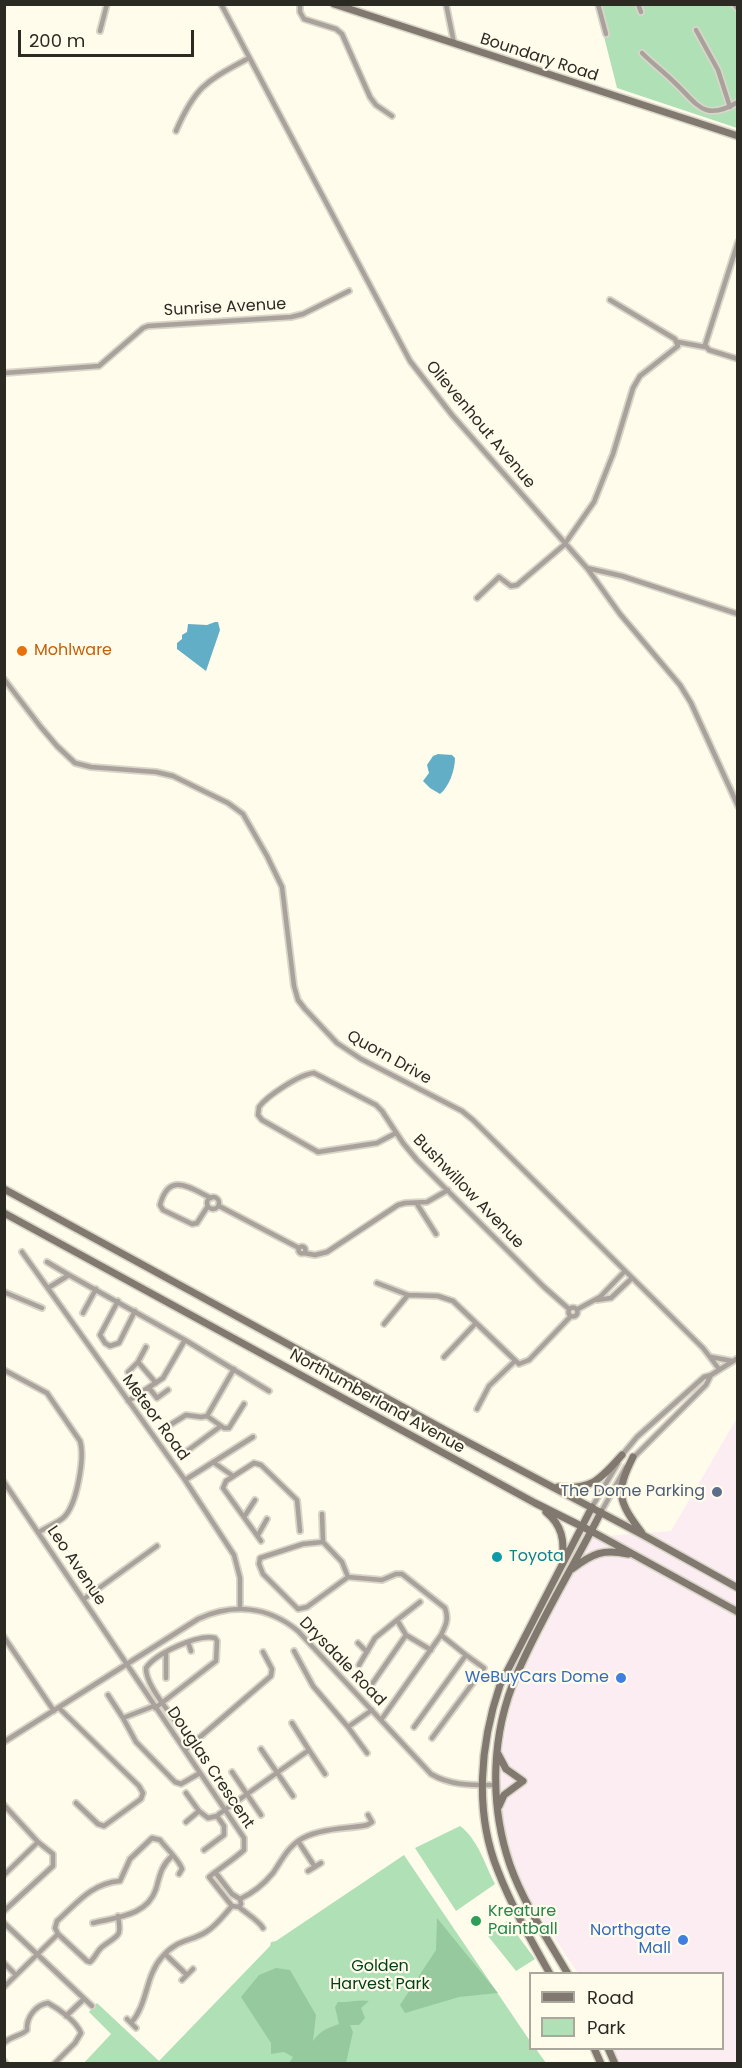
<!DOCTYPE html>
<html>
<head>
<meta charset="utf-8">
<style>
	body { margin:0 }
	#map { position:relative; width:742px; height:2068px; overflow:hidden; background:#fffcec; font-family:Poppins,sans-serif }
	canvas { display:block }
	.frame { position:absolute; inset:0; border:6px solid #2b2a23; pointer-events:none }
	.legend { position:absolute; left:529px; top:1972px; width:195px; height:78px; box-sizing:border-box; background:#fffcec; border:2px solid #aaa89c; margin:0; padding:8px 10px; list-style:none; font-size:18px; color:#2b2a23 }
	.legend li { display:flex; align-items:center; gap:12px; height:30px }
	.legend b { width:30px; border:2px solid #aaa89c }
	.scale { position:absolute; left:18px; top:30px; width:176px; height:27px; box-sizing:border-box; border:3px solid #2b2a23; border-top:0; padding-left:8px; font-size:18px; line-height:21px; white-space:nowrap; color:#2b2a23; -webkit-text-stroke:4px #fffcec; paint-order:stroke }
</style>
</head>
<body>
<div id="map">
<canvas width="742" height="2068"></canvas>
<div class="frame"></div>
<ul class="legend">
<li><b style="height:8px;background:#81786f"></b>Road</li>
<li><b style="height:16px;background:#afe0b6"></b>Park</li>
</ul>
<div class="scale">200 m</div>
</div>
<script>
const context = document.querySelector('canvas').getContext('2d');
context.lineJoin = 'round';
function fillPath(path, color) {
  context.fillStyle = color;
  context.fill(path, 'evenodd');
}
function strokePath(path, color, width, dash) {
  context.strokeStyle = color;
  context.lineWidth = width;
  context.lineCap = dash ? 'butt' : 'round';
  context.setLineDash(dash || []);
  context.stroke(path);
}
function label(font, color, halo, rows, align = 'center') {
  context.font = font + ' Poppins,sans-serif';
  context.lineWidth = 4.5;
  context.setLineDash([]);
  context.textBaseline = 'middle';
  context.strokeStyle = halo;
  context.fillStyle = color;
  for (const [text, x, y, turn = 0] of rows) {
    context.save();
    context.translate(x, y);
    context.rotate((+turn || 0) * Math.PI / 180);
    context.textAlign = isNaN(turn) ? turn : align;
    if (halo) context.strokeText(text, 0, 0);
    context.fillText(text, 0, 0);
    context.restore();
  }
}
fillPath(new Path2D(`
	M737,1418V2063H620L612,2049L722,2048V1974L578,1973L523,1891L505,1838L499,1765L514,1688L591,1537L671,1531Z`), '#fcedf2');
fillPath(new Path2D(`
	M596,5H737V128L617,88Z
	M460,1826C478,1839 485,1865 495,1884L456,1911L415,1848Z
	M404,1855L530,2041V2048L536,2049L546,2063L83,2064L111,2034L89,2012L97,2003L159,2061L270,1946L271,1942L276,1941Z
	M507,1921L535,1959L516,1971L488,1936Z`), '#afe0b6');
fillPath(new Path2D(`
	M437,1918L498,1993L459,1997L405,2013L400,2005L436,1950Z
	M276,1968L290,1970L316,2015L313,2041C320,2031 327,2028 339,2024L335,2007L338,2002C349,2003 358,1999 369,2001L361,2008L365,2018L359,2025H350L353,2032L346,2063H289L293,2057L284,2052L271,2054V2043L241,1997L259,1975Z`), '#96ca9e');
fillPath(new Path2D(`
	M215,622H218L220,630L206,671L177,649V643L182,639V635L187,632L188,624L207,625Z
	M438,754L452,755L455,758C455,770 449,787 440,794L430,788L423,781L429,773L427,765L433,756Z`), '#62aec6');
const street = new Path2D(`
	M221,4L410,361L452,415L587,568L620,614L680,685L691,703L738,806
	M300,4V12L304,19L336,29L342,34L370,97L376,105L392,116
	M446,4L454,43
	M598,4L606,34
	M638,4L641,12
	M734,4L738,9
	M696,30L718,70L730,107
	M100,31L107,4
	M642,53C652,63 664,72 674,82C697,103 703,123 738,102
	M176,131C196,85 207,81 249,58
	M738,242L705,345L709,350L738,359
	M678,342L705,347
	M4,373L99,366L143,328L148,326L291,317L303,314L349,291
	M587,568L622,576L738,614
	M477,598L499,577L511,586L517,585L564,545L594,502L613,454L633,388L640,376L678,346L675,339L610,300
	M4,679L40,726L57,746L75,763L91,767L156,772L173,776L228,803L243,814L267,856L282,887L294,986L298,1000L305,1009L337,1043L361,1059L462,1111L473,1120L703,1348L719,1369
	M396,1133L377,1143L318,1152L262,1120L258,1115L259,1107C267,1096 300,1074 314,1073L376,1105L382,1111L403,1143L417,1160L544,1287L569,1309
	M207 1203a6 6 0 1 1 12 0a6 6 0 1 1-12 0Z
	M417,1204L436,1234
	M208,1206L197,1223L192,1224L163,1210L160,1205C169,1171 190,1188 211,1198
	M219,1206L299,1248
	M298.5 1250a3.5 3.5 0 1 1 7 0a3.5 3.5 0 1 1-7 0Z
	M22,1252L185,1480L234,1555L240,1578V1608
	M304,1253L315,1255L327,1252L398,1205L405,1203L427,1202L448,1190
	M47,1262L69,1275
	M377,1283L408,1295L438,1296L453,1301L519,1364L529,1360L571,1316
	M48,1288L69,1275L185,1340L163,1378L128,1401
	M4,1292L42,1308
	M597,1300L611,1298L632,1278
	M118,1301L100,1335L105,1343L110,1346L119,1343L135,1311
	M568.5 1312a4.5 4.5 0 1 1 9 0a4.5 4.5 0 1 1-9 0Z
	M578,1309L600,1297L625,1271
	M83,1313L96,1289
	M384,1324L408,1295
	M185,1340L269,1391
	M146,1347L138,1362L156,1383
	M444,1357L476,1323
	M711,1357L732,1361
	M4,1370L47,1393L80,1441C85,1457 77,1506 63,1518C57,1523 47,1527 39,1532
	M128,1372L138,1362
	M149,1388L157,1398L168,1390
	M477,1409L489,1386L515,1361
	M207,1416L224,1428H229L244,1404
	M165,1428L186,1415L201,1417L207,1416L234,1369
	M187,1451L221,1426
	M622,1455L637,1437L704,1377L711,1375L738,1358
	M633,1458L706,1385L711,1375
	M213,1462L233,1476
	M185,1480L253,1437
	M4,1482L244,1838V1850C233,1860 220,1868 209,1877L232,1906L239,1907L241,1904L240,1899L232,1894L215,1872
	M592,1507L618,1463
	M601,1512L626,1467
	M322,1514L323,1542
	M244,1517L255,1500
	M258,1535L267,1519
	M261,1541L223,1488L226,1481L254,1463L261,1465L297,1500L300,1531
	M323,1542L303,1544L260,1558L259,1564L263,1574L298,1609L307,1607L348,1577L382,1580L396,1574H402L445,1608C449,1619 446,1625 441,1635L381,1720
	M323,1542L342,1562L348,1577
	M84,1599L157,1546
	M406,1635L397,1620L420,1602
	M4,1637L54,1711
	M188,1642L191,1651
	M358,1643L367,1652
	M294,1651L313,1686L348,1727L367,1753
	M359,1665L375,1638L397,1620
	M166,1678V1652
	M372,1684L406,1635L431,1650
	M108,1695L123,1718L154,1706
	M59,1708L139,1786L143,1793L141,1799L104,1826L98,1824L76,1803
	M155,1708L163,1702L216,1661L217,1641L215,1638C198,1634 156,1653 146,1668C145,1684 169,1711 178,1725
	M123,1718L136,1742L175,1782L181,1784L200,1773
	M348,1727L372,1710
	M414,1727L466,1655L441,1635
	M432,1738L484,1668L466,1655
	M4,1742L198,1619C233,1603 268,1606 298,1631L431,1774C451,1786 473,1785 495,1785
	M261,1749L293,1796
	M185,1750L271,1676L272,1669L263,1652
	M309,1750L325,1774
	M232,1772L261,1815
	M186,1793L199,1811
	M4,1805L38,1842L4,1875
	M186,1822L199,1811L208,1818L217,1816
	M298,1841L315,1867
	M204,1850L224,1835V1826L217,1816L219,1814L309,1750L292,1723
	M308,1871L321,1863
	M240,1899C253,1893 264,1884 273,1873C282,1860 288,1846 303,1838C322,1828 347,1829 367,1825L372,1822L368,1815
	M239,1907C247,1914 258,1920 263,1928
	M4,1911L53,1866V1854L38,1842
	M118,1916C122,1939 118,1934 102,1947C97,1951 95,1958 90,1962L87,1961L58,1934L55,1928L57,1921C77,1903 92,1883 120,1881L130,1859L152,1838L160,1840C166,1848 180,1861 182,1869L179,1874
	M4,1923L92,2006
	M93,1923C117,1917 147,1916 156,1889C160,1875 161,1866 172,1856
	M165,1954L187,1975
	M4,1963L16,1975
	M182,1980L193,1969
	M4,1987L58,1934
	M66,2016L84,1999
	M127,2019L136,2028
	M131,2023C148,2004 145,1976 162,1957C177,1939 190,1942 206,1932C216,1926 224,1915 232,1906
	M4,2043C11,2036 21,2036 27,2030C26,2017 36,2005 48,2003C59,2009 76,2021 81,2033L75,2043L54,2064
	M4,2061L6,2064`);
const secondary = new Path2D(`
	M334,4L738,136
	M4,1189L445,1430L643,1535L738,1588
	M4,1213L535,1503L591,1531L738,1612
	M633,1457C615,1493 618,1501 642,1533
	M558,1487C593,1490 600,1479 622,1455
	M546,1512C562,1525 565,1541 562,1561
	M572,1569C593,1553 603,1549 628,1554
	M498,1754L506,1769L523,1781L504,1795L499,1806
	M550,1974C531,1940 512,1907 498,1871C474,1812 480,1744 500,1685L592,1507
	M568,1974C547,1938 524,1904 510,1865C489,1804 491,1733 517,1674C541,1618 574,1566 601,1512
	M594,2048L601,2064
	M608,2048L615,2064`);
strokePath(street, '#d9d6c8', 8);
strokePath(secondary, '#d9d6c8', 10);
strokePath(street, '#a9a29c', 4.5);
strokePath(secondary, '#81786f', 7);
for (const [x, y, r, color] of [
	[22,651,6,"#e8710a"],
	[717,1492,6,"#5c6f8a"],
	[497,1557,6,"#0f9aa8"],
	[621,1678,6,"#3f7fe0"],
	[476,1921,6,"#2e9e5b"],
	[683,1940,6,"#3f7fe0"]
]) {
  const dot = new Path2D();
  dot.arc(x, y, r, 0, 2 * Math.PI);
  context.fillStyle = color;
  context.fill(dot);
  strokePath(dot, '#fffcec', 2);
}
label('16px', '#2b2a23', '#fffcec', [
	["Boundary Road",539,58,18],
	["Sunrise Avenue",225,308,-3],
	["Olievenhout Avenue",480,425,50],
	["Quorn Drive",389,1058,29],
	["Bushwillow Avenue",468,1192,46],
	["Northumberland Avenue",377,1402,29],
	["Meteor Road",155,1418,54],
	["Leo Avenue",76,1566,56],
	["Drysdale Road",342,1662,46],
	["Douglas Crescent",210,1768,56]
]);
label('16px', '#c56008', '#fffcec', [
	["Mohlware",34,651]
], 'left');
label('16px', '#4e5e75', '#fffcec', [
	["The Dome Parking",705,1492]
], 'right');
label('16px', '#0d838f', '#fffcec', [
	["Toyota",509,1557]
], 'left');
label('16px', '#366cbe', '#fffcec', [
	["WeBuyCars Dome",609,1678],
	["Northgate",671,1931],
	["Mall",671,1949]
], 'right');
label('16px', '#27864d', '#fffcec', [
	["Kreature",488,1912],
	["Paintball",488,1930]
], 'left');
label('16px', '#003f17', '#fffcec', [
	["Golden",380,1967],
	["Harvest Park",380,1985]
]);
</script>
</body>
</html>
